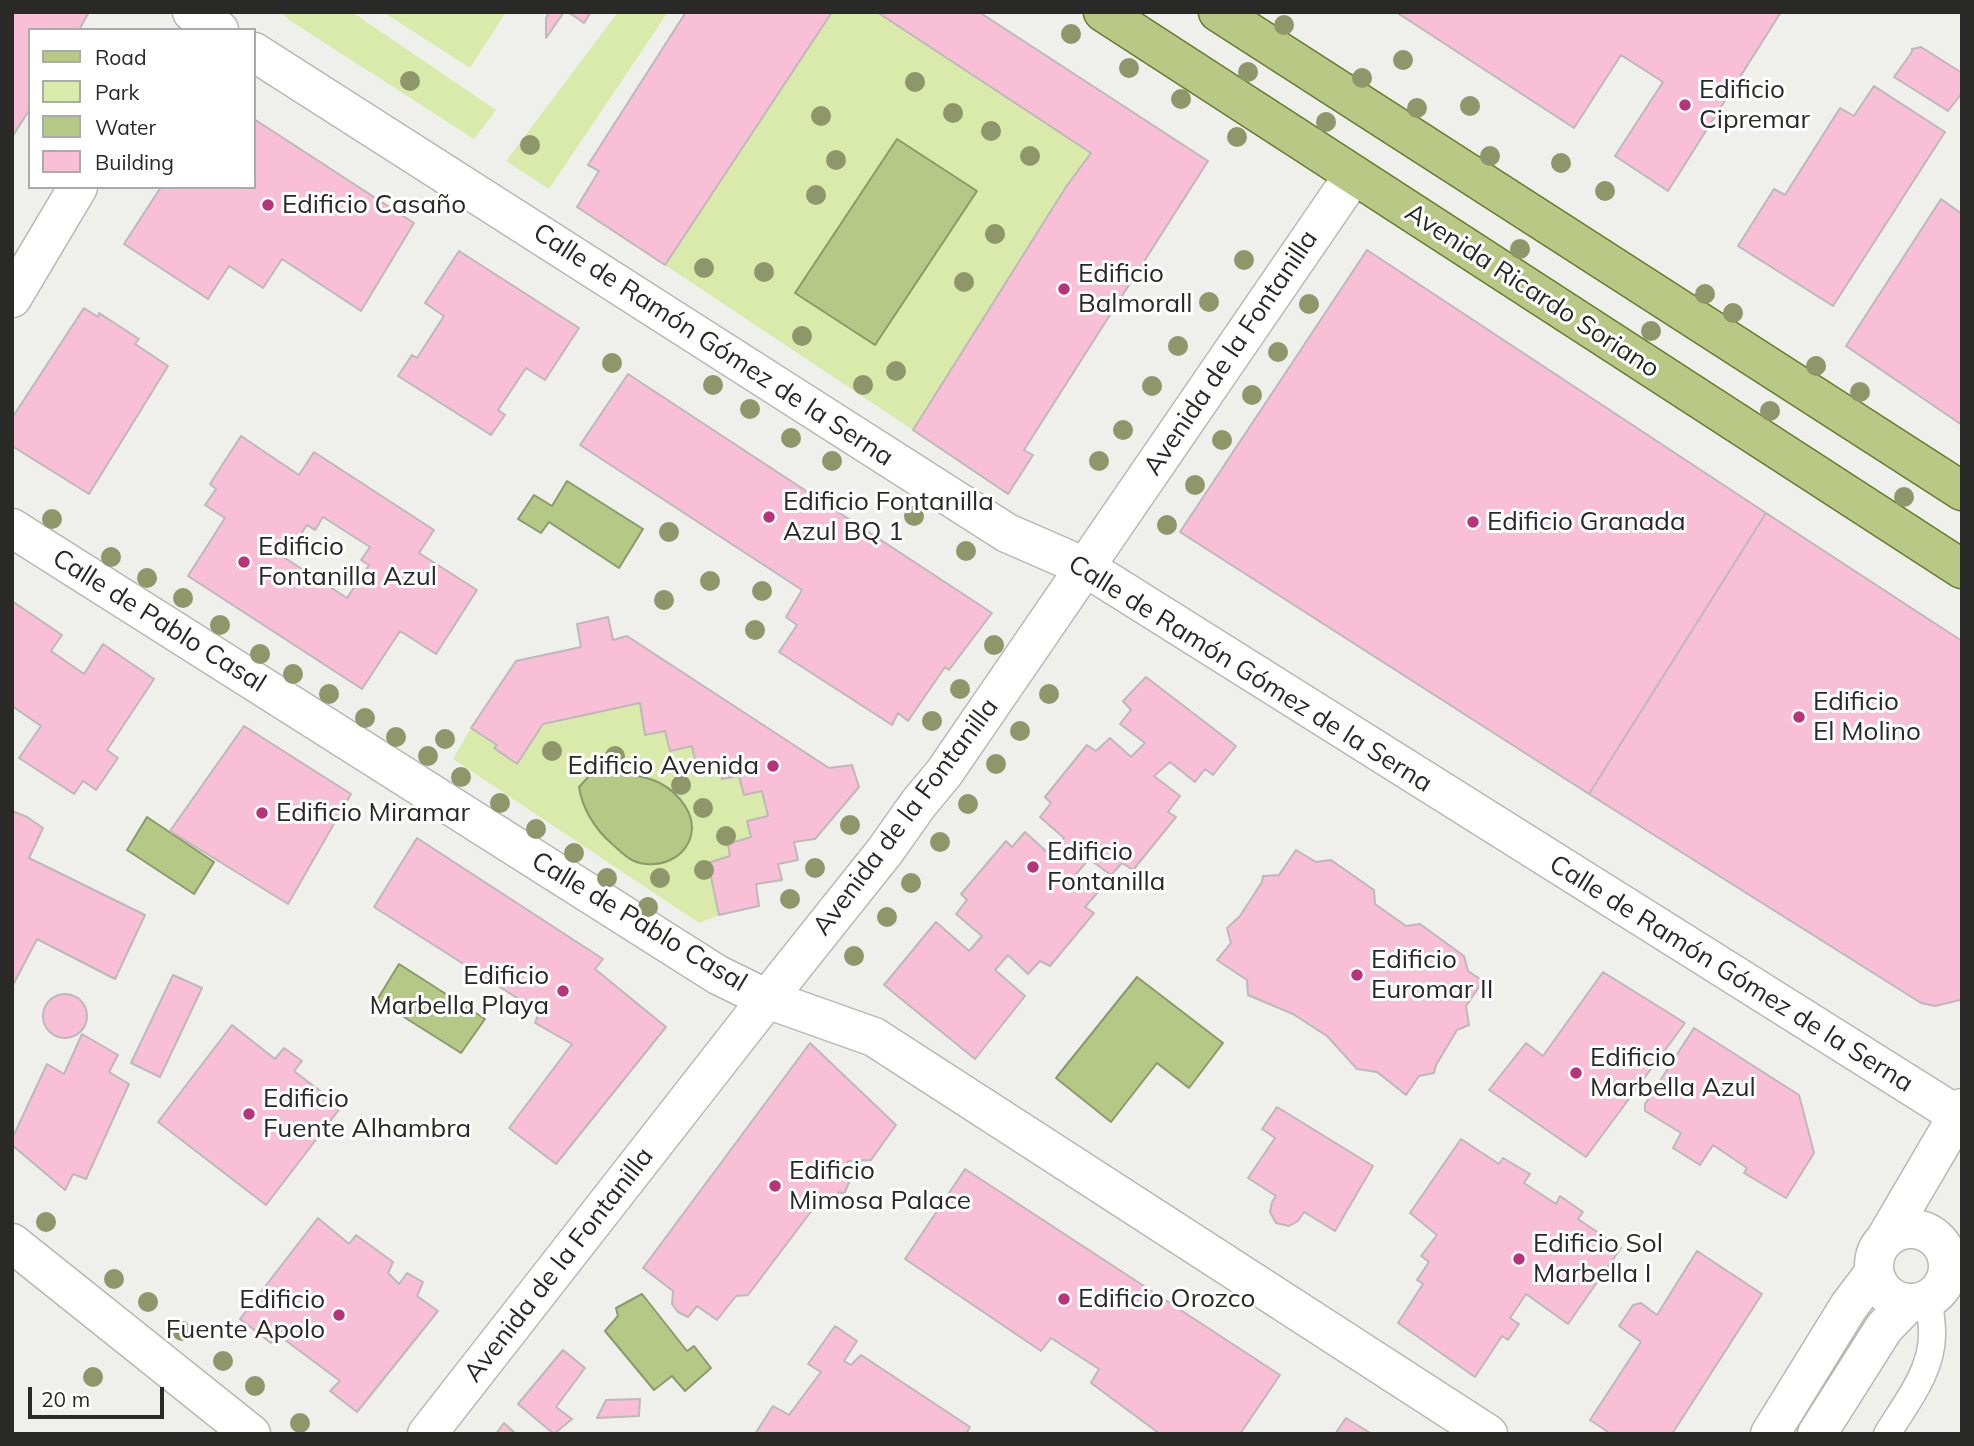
<!DOCTYPE html>
<html>
<head>
<meta charset="utf-8">
<style>
	body { margin:0 }
	#map { position:relative; width:1974px; height:1446px; overflow:hidden; background:#eff0ec; font-family:Mulish,sans-serif }
	canvas { display:block }
	.frame { position:absolute; inset:0; border:14px solid #292a28; pointer-events:none }
	.legend { position:absolute; left:28px; top:28px; width:228px; height:161px; box-sizing:border-box; background:#fff; border:2px solid #a9aaa9; margin:0; padding:9px 12px; list-style:none; font-size:21px; color:#292a28 }
	.legend li { display:flex; align-items:center; gap:14px; height:35px }
	.legend b { width:35px; border:2px solid #a9aaa9 }
	.scale { position:absolute; left:28px; top:1387px; width:136px; height:32px; box-sizing:border-box; border:4px solid #292a28; border-top:0; padding-left:9px; font-size:21px; line-height:24px; white-space:nowrap; color:#292a28; -webkit-text-stroke:5px #fff; paint-order:stroke }
</style>
</head>
<body>
<div id="map">
<canvas width="1974" height="1446"></canvas>
<div class="frame"></div>
<ul class="legend">
<li><b style="height:9px;background:#b9c884"></b>Road</li>
<li><b style="height:19px;background:#d9eaab"></b>Park</li>
<li><b style="height:19px;background:#b6c886"></b>Water</li>
<li><b style="height:19px;background:#f8bfd6"></b>Building</li>
</ul>
<div class="scale">20 m</div>
</div>
<script>
const context = document.querySelector('canvas').getContext('2d');
context.lineJoin = 'round';
function fillPath(path, color) {
  context.fillStyle = color;
  context.fill(path, 'evenodd');
}
function strokePath(path, color, width, dash) {
  context.strokeStyle = color;
  context.lineWidth = width;
  context.lineCap = dash ? 'butt' : 'round';
  context.setLineDash(dash || []);
  context.stroke(path);
}
function label(font, color, halo, rows, align = 'center') {
  context.font = font + ' Mulish,sans-serif';
  context.lineWidth = 6;
  context.setLineDash([]);
  context.textBaseline = 'middle';
  context.strokeStyle = halo;
  context.fillStyle = color;
  for (const [text, x, y, turn = 0] of rows) {
    context.save();
    context.translate(x, y);
    context.rotate((+turn || 0) * Math.PI / 180);
    context.textAlign = isNaN(turn) ? turn : align;
    if (halo) context.strokeText(text, 0, 0);
    context.fillText(text, 0, 0);
    context.restore();
  }
}
fillPath(new Path2D(`
	M282,12H352L496,110L474,139L289,20Z
	M383,12H506L470,68Z
	M618,12H668L549,189L506,161Z
	M832,12H877L1091,153L1066,187L913,430L665,265Z
	M640,703L646,735L665,731L671,751L692,746L696,764L718,760L722,779L739,776L744,795L762,791L768,816L747,821L751,837L730,856L708,863L719,915L699,923L453,759L471,728L497,745L495,749L517,763L543,724ZM611,772L638,776L674,793L687,812L658,865C619,863 594,829 581,796L590,775Z`), '#d9eaab');
const water = new Path2D(`
	M897,139L977,191L875,345L795,293Z
	M567,481L643,529L619,568L549,522L541,533L518,519L534,495L552,506Z
	M611,772C625,774 640,775 653,780C672,787 692,807 692,828C691,858 656,872 632,860C624,856 617,848 611,843C595,829 582,808 579,787L590,775Z
	M147,817L214,862L194,894L127,850Z
	M399,964L485,1019L461,1053L377,1000Z
	M1137,977L1223,1043L1189,1088L1157,1063L1111,1122L1056,1078Z
	M642,1294L687,1351L694,1346L711,1368L685,1391L672,1376L654,1390L605,1331L618,1316L616,1308Z`);
fillPath(water, '#b6c886');
strokePath(water, '#8c996a', 2);
const building = new Path2D(`
	M12,12H89L79,30H30V109L12,137Z
	M549,12H564L546,38V18Z
	M568,12H591L584,23Z
	M686,12H832L665,265L577,207L599,171L588,165Z
	M877,12H979L1208,161L1024,450L1033,455L1008,494L913,430L1066,187L1091,153Z
	M1396,12H1781L1668,191L1615,156L1663,82L1621,55L1574,128Z
	M1921,47L1962,73V93L1948,111L1894,77L1912,52V49Z
	M1874,86L1945,132L1833,306L1738,246L1774,189L1785,195L1840,108L1854,116Z
	M254,119L414,223L361,311L282,259L263,288L229,266L208,299L124,244L161,187H254Z
	M1941,199L1962,214V425L1846,346Z
	M1367,250L1766,513L1589,794L1180,532Z
	M459,251L579,328L545,380L526,368L498,410L505,415L491,435L398,376L412,355L417,358L444,316L425,303Z
	M84,308L98,317L99,313L139,339L135,344L168,366L89,494L12,446V418Z
	M628,374L992,613L949,670L945,667L908,721L898,713L892,725L779,652L797,625L786,617L802,590L580,445Z
	M241,436L299,475L314,452L434,530L419,553L477,590L436,654L400,631L362,689L188,576L225,518L205,505L216,489L210,484ZM323,517L370,547L361,560L369,565L347,598L285,558L307,525L315,530Z
	M1766,513L1962,641V997L1960,1000L1935,1006L1921,1003L1589,794Z
	M12,601L62,635L51,651L84,674L103,644L154,679L107,750L118,758L96,790L83,781L74,794L19,758L41,726L12,706Z
	M608,617L613,640L627,636L829,768L852,765L859,787L815,839L794,842L798,860L778,864L782,880L756,884L759,906L719,915L708,863L730,856L728,844L751,837L747,821L768,816L762,791L744,795L739,776L722,779L718,760L696,765L692,746L670,751L665,731L645,735L640,703L543,724L517,764L494,748L497,745L471,728L516,661L581,647L577,624Z
	M1146,677L1236,746L1213,775L1205,769L1195,782L1170,762L1154,776L1180,796L1168,812L1176,817L1133,870L1122,863L1111,875L1089,859L1076,874L1099,891L1085,907L1094,913L1050,966L1040,961L1028,974L1008,955L995,970L1025,996L975,1059L884,985L936,922L969,951L982,936L956,914L967,900L961,894L1006,841L1012,847L1025,832L1049,854L1064,838L1040,817L1051,803L1045,797L1087,745L1096,751L1110,738L1131,757L1145,743L1120,724L1131,710L1123,701Z
	M244,726L351,794L288,904L170,831Z
	M12,811L27,817L43,828L29,858L145,915L115,979L37,939L12,987Z
	M417,838L603,959L595,969L666,1027L556,1164L509,1128L572,1044L535,1023L539,1012L374,907Z
	M1296,850L1316,862L1331,860L1374,890L1375,904L1406,926L1420,924L1464,956L1468,971L1483,981L1466,1006L1469,1025L1457,1030L1436,1065L1434,1073L1419,1076L1406,1095L1377,1072L1357,1069L1327,1036L1293,1014L1248,995L1247,980L1217,960L1231,943L1227,928L1240,916L1262,882L1263,876L1279,875Z
	M1603,972L1685,1023L1586,1157L1489,1090L1526,1043L1543,1056Z
	M173,975L202,988L160,1077L131,1063Z
	M43 1016a22 22 0 1 1 44 0a22 22 0 1 1-44 0Z
	M232,1025L275,1059L284,1048L302,1061L294,1071L341,1107L266,1205L158,1122Z
	M1694,1028L1799,1095L1814,1153L1786,1198L1744,1173L1747,1168L1713,1145L1700,1165L1673,1148L1681,1133L1645,1111V1104Z
	M82,1034L118,1055L109,1072L129,1084L86,1179L73,1174L65,1190L12,1145V1139L47,1064L64,1074Z
	M810,1043L896,1125L871,1160L848,1161L840,1173L850,1180L844,1194L839,1192L828,1206L819,1201L748,1295L736,1296L717,1320L697,1306L688,1317L678,1312L672,1304L673,1291L643,1268Z
	M1277,1107L1373,1166L1335,1231L1304,1212L1298,1221L1289,1226L1276,1223L1270,1212L1272,1202L1276,1196L1248,1178L1275,1138L1262,1129Z
	M1461,1139L1499,1164L1503,1158L1530,1174L1524,1183L1556,1204L1560,1196L1583,1212L1578,1219L1621,1248L1568,1324L1526,1294L1510,1318L1519,1324L1508,1340L1502,1336L1475,1377L1398,1323L1423,1284L1417,1280L1429,1262L1421,1256L1437,1235L1410,1213Z
	M965,1169L1280,1375L1240,1434H1160L1091,1383L1099,1369L1051,1338L1041,1351L905,1259Z
	M318,1218L349,1244L356,1235L393,1262L388,1273L399,1284L407,1273L423,1282L417,1296L438,1311L357,1412L330,1391L340,1381L277,1334L271,1343L240,1319Z
	M1697,1251L1762,1294L1672,1434H1611L1590,1420L1641,1342L1619,1326L1633,1305L1641,1303L1657,1315Z
	M835,1326L857,1341L844,1361L851,1365L861,1355L970,1427L966,1434H755L773,1406L789,1415L821,1372L808,1364Z
	M563,1350L585,1368L556,1407L572,1419L554,1434L518,1404Z
	M640,1399L639,1416L597,1418L606,1400Z
	M1346,1418L1372,1434H1335Z
	M504,1423L516,1434H496Z`);
fillPath(building, '#f8bfd6');
strokePath(building, '#bdb8ba', 2);
const lane = new Path2D(`
	M1887,1434C1906,1403 1933,1370 1932,1333C1932,1322 1930,1310 1929,1299`);
const street = new Path2D(`
	M192,12L219,30
	M254,52L1007,533L1085,567L1962,1118
	M12,298L78,187
	M12,528L718,975L767,999L874,1037L1488,1434
	M1874 1266a37 37 0 1 1 74 0a37 37 0 1 1-74 0Z
	M1884,1241L1962,1108
	M12,1243L251,1434
	M427,1434L767,999L885,851L919,803L944,773L1353,176
	M1770,1434L1849,1306L1874,1273
	M1817,1434L1884,1328L1908,1303`);
const primary = new Path2D(`
	M1103,12L1962,569
	M1218,12L1962,491`);
strokePath(lane, '#b6b8b3', 29);
strokePath(street, '#b6b8b3', 41);
strokePath(primary, '#69792e', 41);
strokePath(lane, '#fff', 26);
strokePath(street, '#fff', 38);
strokePath(primary, '#b9c884', 38);
context.fillStyle = '#8e966a';
for (const [x, y] of [
	[1284,25],
	[1071,34],
	[1403,60],
	[1129,68],
	[1248,72],
	[1362,78],
	[410,81],
	[915,82],
	[1181,99],
	[1470,106],
	[1417,108],
	[953,113],
	[821,116],
	[1326,122],
	[991,131],
	[1237,137],
	[530,145],
	[1030,156],
	[1490,156],
	[836,160],
	[1561,163],
	[1605,191],
	[816,195],
	[995,234],
	[1520,249],
	[1244,260],
	[704,268],
	[764,272],
	[964,282],
	[1705,294],
	[1209,302],
	[1309,304],
	[1733,313],
	[1651,331],
	[802,336],
	[1178,346],
	[1278,352],
	[612,363],
	[1816,366],
	[896,371],
	[713,385],
	[863,385],
	[1152,386],
	[1860,392],
	[1252,395],
	[750,409],
	[1770,411],
	[1123,430],
	[791,438],
	[1222,440],
	[832,461],
	[1099,461],
	[1195,485],
	[1904,497],
	[914,516],
	[52,519],
	[1167,525],
	[669,532],
	[966,551],
	[111,557],
	[147,578],
	[710,581],
	[762,591],
	[183,598],
	[664,600],
	[220,625],
	[755,630],
	[994,645],
	[260,654],
	[293,674],
	[960,689],
	[329,694],
	[1049,694],
	[365,718],
	[932,721],
	[1020,731],
	[396,737],
	[445,739],
	[552,751],
	[428,756],
	[615,756],
	[996,764],
	[461,777],
	[681,785],
	[500,803],
	[968,804],
	[703,808],
	[850,825],
	[536,829],
	[726,836],
	[940,842],
	[574,853],
	[815,868],
	[704,870],
	[607,878],
	[660,878],
	[911,883],
	[790,899],
	[648,907],
	[887,917],
	[854,956],
	[46,1222],
	[114,1279],
	[148,1302],
	[182,1331],
	[223,1361],
	[93,1377],
	[255,1386],
	[300,1423]
]) {
  context.beginPath();
  context.arc(x, y, 10, 0, 2 * Math.PI);
  context.fill();
}
for (const [x, y, r, color] of [
	[1685,105,7,"#b8347a"],
	[268,205,7,"#b8347a"],
	[1064,289,7,"#b8347a"],
	[769,517,7,"#b8347a"],
	[1473,522,7,"#b8347a"],
	[244,562,7,"#b8347a"],
	[1799,717,7,"#b8347a"],
	[773,766,7,"#b8347a"],
	[262,813,7,"#b8347a"],
	[1033,867,7,"#b8347a"],
	[1357,975,7,"#b8347a"],
	[563,991,7,"#b8347a"],
	[1576,1073,7,"#b8347a"],
	[249,1114,7,"#b8347a"],
	[775,1186,7,"#b8347a"],
	[1519,1259,7,"#b8347a"],
	[1064,1299,7,"#b8347a"],
	[339,1315,7,"#b8347a"]
]) {
  const dot = new Path2D();
  dot.arc(x, y, r, 0, 2 * Math.PI);
  context.fillStyle = color;
  context.fill(dot);
  strokePath(dot, '#fff', 2.5);
}
label('26px', '#292a28', '#fff', [
	["Edificio",1699,90],
	["Cipremar",1699,120],
	["Edificio Casaño",282,205],
	["Edificio",1078,274],
	["Balmorall",1078,304],
	["Edificio Fontanilla",783,502],
	["Azul BQ 1",783,532],
	["Edificio Granada",1487,522],
	["Edificio",258,547],
	["Fontanilla Azul",258,577],
	["Edificio",1813,702],
	["El Molino",1813,732],
	["Edificio Avenida",759,766,"right"],
	["Edificio Miramar",276,813],
	["Edificio",1047,852],
	["Fontanilla",1047,882],
	["Edificio",1371,960],
	["Euromar II",1371,990],
	["Edificio",549,976,"right"],
	["Marbella Playa",549,1006,"right"],
	["Edificio",1590,1058],
	["Marbella Azul",1590,1088],
	["Edificio",263,1099],
	["Fuente Alhambra",263,1129],
	["Edificio",789,1171],
	["Mimosa Palace",789,1201],
	["Edificio Sol",1533,1244],
	["Marbella I",1533,1274],
	["Edificio Orozco",1078,1299],
	["Edificio",325,1300,"right"],
	["Fuente Apolo",325,1330,"right"]
], 'left');
label('26px', '#292a28', '#fff', [
	["Avenida Ricardo Soriano",1532,291,33],
	["Calle de Ramón Gómez de la Serna",713,345,33],
	["Avenida de la Fontanilla",1231,353,-56],
	["Calle de Pablo Casal",159,621,32],
	["Calle de Ramón Gómez de la Serna",1250,674,32],
	["Avenida de la Fontanilla",906,817,-53],
	["Calle de Pablo Casal",639,922,31],
	["Calle de Ramón Gómez de la Serna",1731,974,32],
	["Avenida de la Fontanilla",559,1265,-52]
]);
</script>
</body>
</html>
